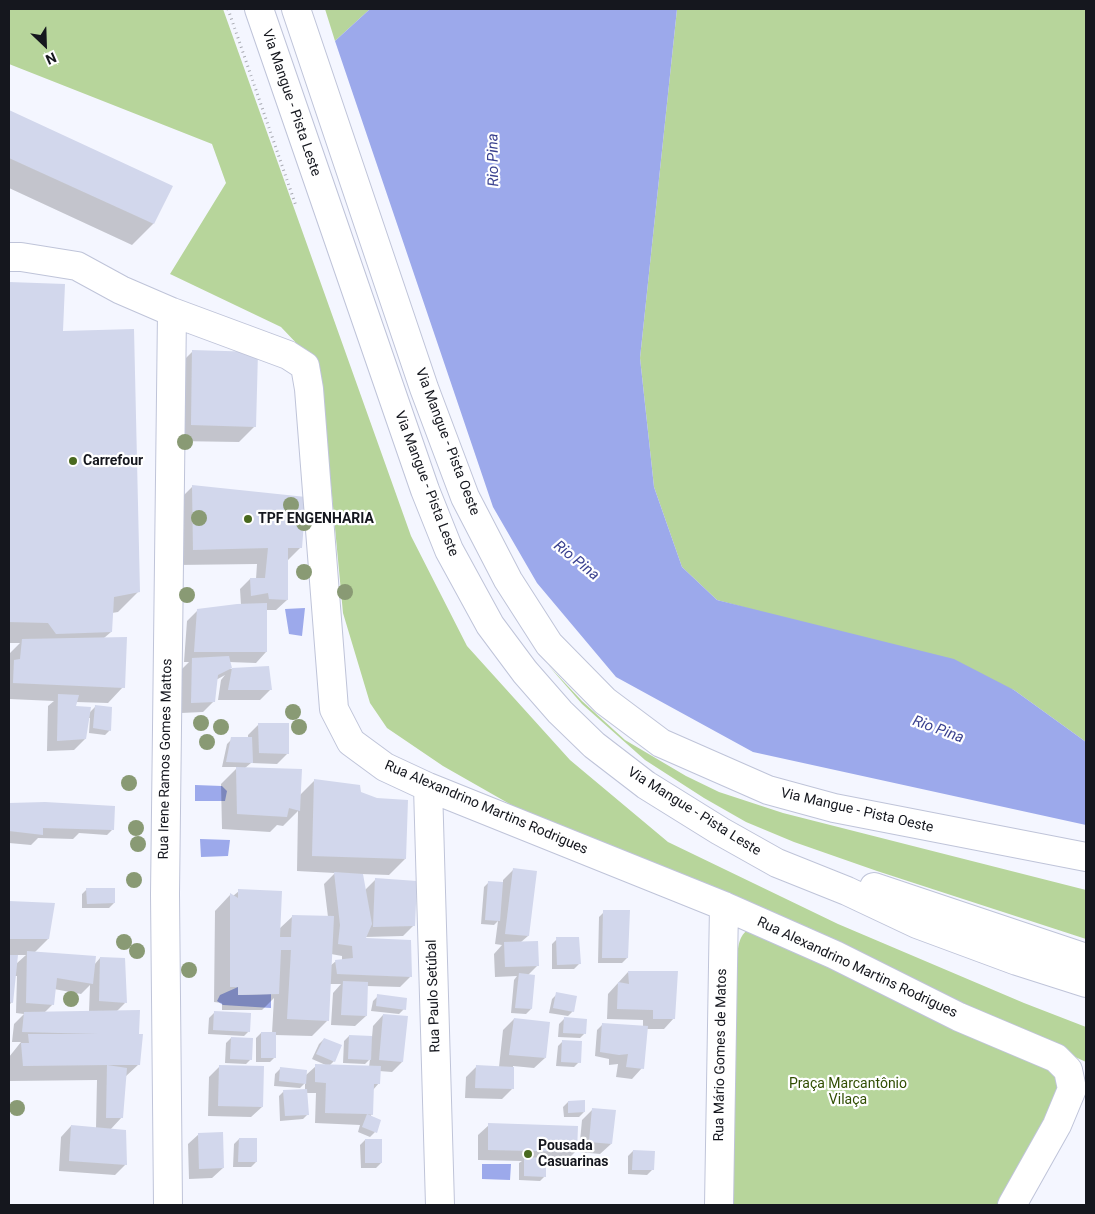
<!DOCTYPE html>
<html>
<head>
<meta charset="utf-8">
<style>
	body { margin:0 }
	#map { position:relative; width:1095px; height:1214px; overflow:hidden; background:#f4f6ff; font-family:Roboto,sans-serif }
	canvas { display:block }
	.frame { position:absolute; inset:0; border:10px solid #15171e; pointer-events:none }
	.north { position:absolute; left:20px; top:20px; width:50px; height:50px; -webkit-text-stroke:4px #fff; paint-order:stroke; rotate:156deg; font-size:14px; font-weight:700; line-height:20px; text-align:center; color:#15171e }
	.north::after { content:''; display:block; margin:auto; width:18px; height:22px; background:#15171e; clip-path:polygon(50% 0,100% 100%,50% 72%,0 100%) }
</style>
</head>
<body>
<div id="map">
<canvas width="1095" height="1214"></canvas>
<div class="frame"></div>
<div class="north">N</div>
</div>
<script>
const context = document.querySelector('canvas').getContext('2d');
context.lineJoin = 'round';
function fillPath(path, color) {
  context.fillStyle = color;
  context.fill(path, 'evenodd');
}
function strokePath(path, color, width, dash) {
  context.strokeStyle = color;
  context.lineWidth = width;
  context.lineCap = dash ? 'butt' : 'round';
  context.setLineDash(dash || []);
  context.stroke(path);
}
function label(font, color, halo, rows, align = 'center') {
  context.font = font + ' Roboto,sans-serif';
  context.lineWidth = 4.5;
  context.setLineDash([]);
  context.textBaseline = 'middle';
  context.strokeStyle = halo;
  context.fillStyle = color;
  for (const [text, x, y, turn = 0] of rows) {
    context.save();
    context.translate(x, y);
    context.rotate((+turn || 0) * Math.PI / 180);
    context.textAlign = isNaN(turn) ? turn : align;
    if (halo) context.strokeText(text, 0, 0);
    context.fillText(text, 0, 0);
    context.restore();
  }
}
fillPath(new Path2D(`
	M9,9H223L411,536L467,646L570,760L668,842L838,924L1024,1003L1086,1027V1062L892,972L529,815L443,766L387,728L370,703L343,613L320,368L281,327L170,274L226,183L212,144L9,64Z
	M325,9H370L335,41Z
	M677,9H1086V742L1014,690L754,610L717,600L682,567L654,487L640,358Z
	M548,665L582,701L625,740L686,776L719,792L783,813L1086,890V939L877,871L794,842L746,822L704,798L645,760L582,704Z
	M754,925L1050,1066L1065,1091L1000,1205H731L737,957C739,940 740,934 754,925Z`), '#b7d59b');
fillPath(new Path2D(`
	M370,9H677L640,358L654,487L682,567L717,600L954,659L1014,690L1086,742V825L753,752L616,677L537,583L493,507L335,41Z
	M305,608L302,636L289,634L285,609Z
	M195,785L222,786L227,791L225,801H195Z
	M200,839L230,840L228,856L201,857Z
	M238,987V995L271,994V1008L223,1005L217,1001L220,995Z
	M482,1164H511L510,1180L482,1179Z`), '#9ca9eb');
fillPath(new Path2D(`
	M9,111L172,187L153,224L132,245L9,188Z
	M9,283L64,286L62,332L139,591L118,612L112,613L111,632L104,638L123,687L108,703L76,702L75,707L89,713L95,707L110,730L105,735L89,733L90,718H88L85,739L74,750L47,751L48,706L54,701L9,699V654L20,643H9Z
	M193,351L255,426L239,442L175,441L177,367Z
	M192,487L301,547L287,561V600L276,610H266V652L256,663L229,662L228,669L268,667L271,689L260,700H218L221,680L225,675L216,680L214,701L203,712L181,713V670L189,662H184L187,621L198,610L241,605L240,589L250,579H256L257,564L177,565V502Z
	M259,724L288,753L277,764L251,763L245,768L299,796L315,780L360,792L405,859L389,875L361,874L364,891L376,879L414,925L403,936L365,937L364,939L411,976L400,987L367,986L366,1016L355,1026L331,1025L333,993L341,984H330L328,1020L312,1036L275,1035V1057L270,1062H256V1038L261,1033H272L274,998L262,1010H222V1003L214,1002L215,911L230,895L233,896L239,891L279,929L293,916L328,917L324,884L335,873L297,871L298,811L283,826L277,825L270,832L222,829L221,784L238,767H222L227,744L232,739L248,738V735ZM331,954L342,956V961H336L330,966Z
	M45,803L112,830L107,835L79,833L73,839L38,838L31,845L9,843V805Z
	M513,870L528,936L521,942L538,965L528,975L531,1009L526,1014L511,1013L514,980L517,976L495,977L494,954L502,945L495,944L498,921L494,925L481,924L484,887L489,882L503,883V880Z
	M87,889L114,903L109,908H82V894Z
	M9,902L53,904L48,939L34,953L94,965L100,958L125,1003L117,1011L139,1064L125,1077L122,1117L110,1130L126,1164L115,1175L59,1171L61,1137L71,1126L96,1128L97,1080L9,1081V1057L21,1042H12L14,1024L24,1014L16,1013L17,976H15L12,1002L9,1005ZM17,955H26L16,964L17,956ZM90,985L89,1012L44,1013L52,1005L54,989L81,994Z
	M604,912L627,958L622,963H598L599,917Z
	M557,939L579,964L574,969H552V944Z
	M628,972L674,1018L664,1029H646L642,1068L632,1079L616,1077L618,1064L609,1065V1059L595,1056L597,1030L602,1025L643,1027V1020L607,1019L608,994Z
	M557,994L573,1011L568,1016L549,1013L552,999Z
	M378,996L404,1009L399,1014L371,1011L373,1001Z
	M214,1013L249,1031L244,1036L208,1034L209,1018Z
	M383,1015L402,1062L392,1072L379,1071V1083L373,1090L372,1114L370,1117L375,1132L370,1137L358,1132L360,1125L315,1123L316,1093H306L308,1114L303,1119L280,1121L279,1096L284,1091L305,1090V1083L300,1088L274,1086L275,1074L280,1069L306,1075L316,1066H328L312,1059L319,1044L324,1039L334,1061L329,1066L369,1067L370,1059L365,1064L343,1063L344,1041L349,1036L372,1037L373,1026Z
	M514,1019L545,1058L534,1068L513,1066L512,1089L502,1099L465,1098L466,1077L477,1066L499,1067L503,1030Z
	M564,1019L585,1033L580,1038L558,1037L559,1024Z
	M231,1038L251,1059L246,1064L225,1063L226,1043Z
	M563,1041L579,1062L574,1067L556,1066L558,1046Z
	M220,1066L262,1107L251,1117L208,1116L209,1077Z
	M568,1102L584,1112L579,1117H564L563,1107Z
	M593,1109L611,1144L600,1154L579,1152L582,1120Z
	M489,1125L576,1151L565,1162L545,1161V1176L540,1181L519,1180V1163L522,1161L478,1160V1135Z
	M199,1134L223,1168L212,1178L189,1179L188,1144Z
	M239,1139L256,1162L251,1167H233L234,1144Z
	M365,1140L381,1163L376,1168H361L360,1145Z
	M633,1151L652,1170L647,1175L628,1174V1156Z`), '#0003');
fillPath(new Path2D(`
	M9,110L173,186L154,224L9,158Z
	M9,282L65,284L63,331L134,329L140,592L114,597L112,632L56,634L48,623L9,622Z
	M192,350L258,352L256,427L191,425Z
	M192,485L306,497L302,548H288V600L269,599L268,593L251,596L250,578H265L268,548L193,550Z
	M267,603V652H194L197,609L237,604Z
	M127,637L125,688L13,683L14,660L20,659L22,639Z
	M229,656L232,668L218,675L215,702L191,703L192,658Z
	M269,666L272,690H228L232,668Z
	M58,694L79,695L76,706L91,707L86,739L57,741Z
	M95,705L112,707L111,731L93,728Z
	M258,723H289V754L259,753Z
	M231,737H252L253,763L226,762Z
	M236,767L302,769L300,811L289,808L287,817L237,814Z
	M314,779L360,785L361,792L377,798L408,800L406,859L312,856Z
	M45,802L115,806L114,830L43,828V835L9,831V803Z
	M513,868L537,871L529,936L505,934Z
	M334,872L363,874L372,924L366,938L411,940L412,977L337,974L335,960L353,958L352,946L338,944L340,925Z
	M375,878L417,881L415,926L373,927Z
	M488,881L503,882L500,921L485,920Z
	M86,888H115V903L87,904Z
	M238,889L282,891L280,937H291L292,915L334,916L329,1021L287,1019L291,950H281L279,994L238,995V987H230V893L238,898Z
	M9,901L55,903L49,939H9Z
	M603,910H630L628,958H602Z
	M556,937H579L581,964L557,965Z
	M538,941L539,966L505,967L504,942Z
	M27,951L96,956L93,984L57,978L54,1005L26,1003Z
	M9,955H18L13,1003L9,1002Z
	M100,957L125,958L127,1003L99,1001Z
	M628,971H678L675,1019H653V1010L617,1009L618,982L629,984Z
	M519,973L535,975L532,1009L515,1008Z
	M343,981L368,982L367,1016L341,1015Z
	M556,992L577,996L574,1012L553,1008Z
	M377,994L407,998L406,1010L376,1006Z
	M140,1010L139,1034H143L140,1065H107L127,1068L123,1118H106L107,1065L23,1066L21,1043H29L28,1034H99L22,1032L24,1012Z
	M214,1011L251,1013L250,1032L213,1030Z
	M383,1014L408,1016L403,1062L379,1060Z
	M564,1017L587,1019L586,1034L563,1033Z
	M514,1018L550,1022L546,1058L509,1055Z
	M602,1023L648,1026L644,1069L626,1067L628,1054L619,1055L600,1052Z
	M261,1032H276V1058H261Z
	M349,1035L372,1036L371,1060L348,1059Z
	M231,1037L253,1038L252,1060L230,1059Z
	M324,1038L342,1045L335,1062L316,1054Z
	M562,1040L582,1041L581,1063L561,1062Z
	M315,1064L381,1066L380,1084H374L373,1115L367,1114L381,1120L377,1133L362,1127L367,1114L325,1113L326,1083L315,1082Z
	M219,1065L264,1066L263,1107L218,1106Z
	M476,1065L514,1067V1089L475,1088Z
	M280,1067L307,1070L306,1084L279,1081Z
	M307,1089L309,1115L285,1116L283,1090Z
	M585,1100V1112L568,1113V1101Z
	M592,1108L616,1110L612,1144L589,1142Z
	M488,1123L578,1126L577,1152L488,1150Z
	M71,1125L126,1130L127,1165L69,1161Z
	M223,1132L224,1168L199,1169L198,1133Z
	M239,1138H257V1162H238Z
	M365,1139H382V1163H365Z
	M633,1150L655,1151L654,1170H632Z
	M524,1157L546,1158V1177L524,1176Z`), '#d2d7ec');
const minor = new Path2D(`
	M9,257H21L77,266L121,290L172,312L288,355L305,366L309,389L334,709L351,742L385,767L428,787L724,906L835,955L959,1017L1056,1058L1068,1070L1072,1089L1057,1125L1012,1205
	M428,787L440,1205
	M168,1205L165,894L172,312
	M719,1205L724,906`);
const major = new Path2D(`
	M259,9L425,490L449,550L490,625L525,672L560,712L594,745L646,785L720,831L777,863L847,891L917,924L1017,961L1086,983
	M296,9L424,388L465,497L508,580L549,644L605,701L661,743L768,790L834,808L1086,857
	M874,887L1086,958`);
strokePath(minor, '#bfc4d9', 30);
strokePath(major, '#bfc4d9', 30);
strokePath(new Path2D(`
	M228,9L296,206`), '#a9abb3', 3, [1, 4]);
strokePath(minor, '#fff', 28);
strokePath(major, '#fff', 28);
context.fillStyle = '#899a74';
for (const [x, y] of [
	[185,442],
	[291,505],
	[199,518],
	[304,523],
	[304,572],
	[345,592],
	[187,595],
	[293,712],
	[201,723],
	[221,727],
	[299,727],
	[207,742],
	[129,783],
	[136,828],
	[138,844],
	[134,880],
	[124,942],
	[137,951],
	[189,970],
	[71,999],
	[17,1108]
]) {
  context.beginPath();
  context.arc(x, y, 8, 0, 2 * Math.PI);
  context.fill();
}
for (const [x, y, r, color] of [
	[73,461,5,"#49691f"],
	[248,519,5,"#49691f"],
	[528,1154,5,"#49691f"]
]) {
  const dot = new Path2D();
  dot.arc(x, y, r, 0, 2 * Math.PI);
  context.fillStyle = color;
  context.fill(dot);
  strokePath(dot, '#fff', 2);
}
label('14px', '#15171e', '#fff', [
	["Via Mangue - Pista Leste",291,103,71],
	["Via Mangue - Pista Oeste",447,442,69],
	["Via Mangue - Pista Leste",426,484,69],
	["Rua Irene Ramos Gomes Mattos",166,759,-89],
	["Rua Alexandrino Martins Rodrigues",486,808,23],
	["Via Mangue - Pista Oeste",857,811,13],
	["Via Mangue - Pista Leste",694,812,32],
	["Rua Alexandrino Martins Rodrigues",857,968,25],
	["Rua Paulo Setúbal",434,996,-92],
	["Rua Mário Gomes de Matos",721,1055,-89]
]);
label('bold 14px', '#15171e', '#fff', [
	["Carrefour",83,461],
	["TPF ENGENHARIA",258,519],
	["Pousada",538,1146],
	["Casuarinas",538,1162]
], 'left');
label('14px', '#314e03', '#fff', [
	["Praça Marcantônio",848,1084],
	["Vilaça",848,1100]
]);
label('italic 15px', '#3a418f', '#fff', [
	["Rio Pina",494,160,-91],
	["Rio Pina",576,561,39],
	["Rio Pina",938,730,20]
]);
</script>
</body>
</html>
